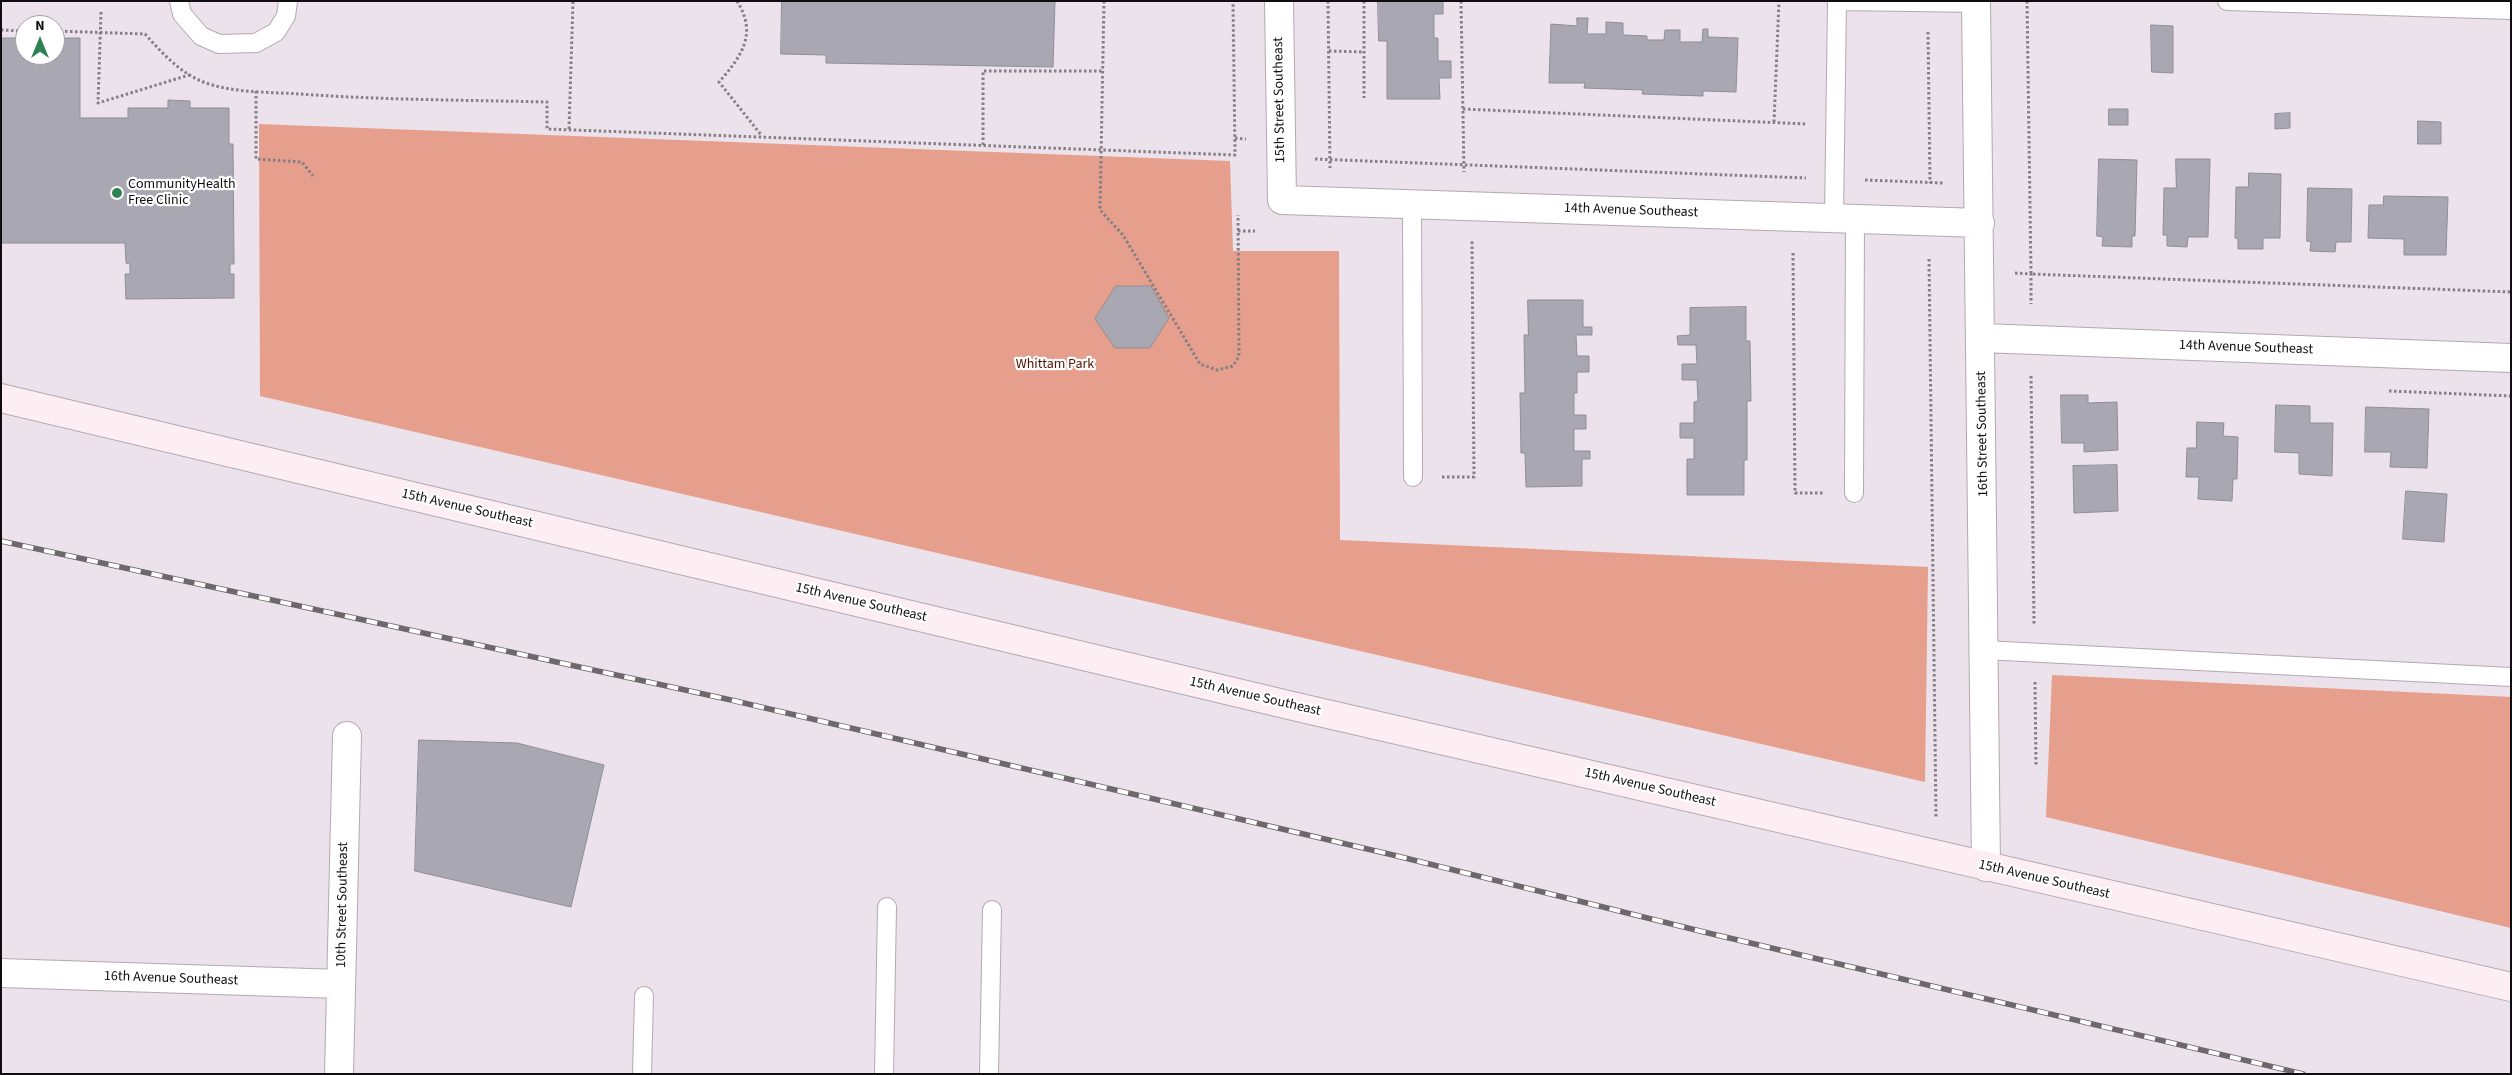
<!DOCTYPE html>
<html>
<head>
<meta charset="utf-8">
<style>
	body { margin:0 }
	#map { position:relative; width:2512px; height:1075px; overflow:hidden; background:#ebe2eb; font-family:"Source Sans 3",sans-serif }
	canvas { display:block }
	.frame { position:absolute; inset:0; border:2px solid #100d10; pointer-events:none }
	.north { position:absolute; left:15px; top:15px; width:50px; height:50px; box-sizing:border-box; background:#fff; border:1px solid #9f9e9f; border-radius:50%; rotate:0deg; font-size:14px; font-weight:700; line-height:20px; text-align:center; color:#100d10 }
	.north::after { content:''; display:block; margin:auto; width:18px; height:22px; background:#328354; clip-path:polygon(50% 0,100% 100%,50% 72%,0 100%) }
</style>
</head>
<body>
<div id="map">
<canvas width="2512" height="1075"></canvas>
<div class="frame"></div>
<div class="north">N</div>
</div>
<script>
const context = document.querySelector('canvas').getContext('2d');
context.lineJoin = 'round';
function fillPath(path, color) {
  context.fillStyle = color;
  context.fill(path, 'evenodd');
}
function strokePath(path, color, width, dash) {
  context.strokeStyle = color;
  context.lineWidth = width;
  context.lineCap = dash ? 'butt' : 'round';
  context.setLineDash(dash || []);
  context.stroke(path);
}
function label(font, color, halo, rows, align = 'center') {
  context.font = font + ' "Source Sans 3",sans-serif';
  context.lineWidth = 4.5;
  context.setLineDash([]);
  context.textBaseline = 'middle';
  context.strokeStyle = halo;
  context.fillStyle = color;
  for (const [text, x, y, turn = 0] of rows) {
    context.save();
    context.translate(x, y);
    context.rotate((+turn || 0) * Math.PI / 180);
    context.textAlign = isNaN(turn) ? turn : align;
    if (halo) context.strokeText(text, 0, 0);
    context.fillText(text, 0, 0);
    context.restore();
  }
}
fillPath(new Path2D(`
	M259,124L1230,161L1233,251H1339L1340,540L1928,567L1925,782L260,396Z
	M2052,675L2511,697V928L2046,817Z`), '#e69f8d');
const building = new Path2D(`
	M782,1H1055L1053,67L826,63V55L781,54Z
	M1378,1H1443V14H1434V38H1438V61H1451V78H1439L1440,99H1387V41H1379Z
	M1577,18H1588L1587,34H1606V22L1623,23V35L1647,36V40H1664L1665,30H1680V42H1702L1703,29H1708V37L1738,38L1736,92L1703,91V96L1642,94L1643,90L1584,88L1585,83H1549L1551,24L1577,26Z
	M2151,25L2173,26V73L2152,72Z
	M1,38H25V55H55V38H80V118H128V108H168V100L190,101V108H229V144H233L234,264H230V274H234V298L126,299L125,274H130V264L126,263L125,243H1Z
	M2109,109H2128V125H2109Z
	M2290,113V128L2275,129V114Z
	M2418,121L2441,122V144H2418Z
	M2099,159L2137,160L2135,236H2132V247L2102,246L2103,237L2097,236Z
	M2176,159H2210L2208,237H2188L2187,247L2167,246V235H2163L2164,188H2176Z
	M2249,173L2281,174L2280,238H2263V249H2238V239L2235,238L2236,187H2248Z
	M2308,188L2352,189L2351,242H2336L2335,252L2310,251L2311,242L2307,241Z
	M2384,196L2448,197L2446,255H2404V239L2368,238L2369,205H2383Z
	M1116,286H1151L1169,318L1150,348H1115L1095,319Z
	M1528,300H1583V327H1592V335H1576L1577,356H1589V372H1577V393H1574V415H1586V429H1574V451H1590V459H1582V486L1526,487L1525,453H1521L1520,393H1525L1524,335H1528Z
	M1746,307V341H1750L1751,401H1747V460H1744V495H1687V459H1694V438H1680V423H1694V402L1698,401L1697,380H1682V364H1697L1696,345H1678L1677,336L1690,335V308Z
	M2061,395H2088V403L2117,402L2118,450L2084,452V443H2062Z
	M2276,405L2310,406V423H2333L2332,476L2299,474V453L2275,452Z
	M2366,407L2429,409L2427,468L2390,467L2391,452H2365Z
	M2197,422L2224,423L2223,436L2238,437L2237,479H2233L2232,501L2198,499L2199,477H2186L2187,448H2196Z
	M2117,465L2118,511L2074,513L2073,466Z
	M2406,491L2447,494L2444,542L2403,539Z
	M419,740L517,743L604,765L571,907L415,871Z`);
fillPath(building, '#a9a8b2');
strokePath(building, '#8f8d97', 1);
const lane = new Path2D(`
	M179,1L182,14L201,36L219,44L256,43L276,32L286,16L288,1
	M1844,1L1977,3
	M2227,1L2511,10
	M1412,204L1413,477
	M1834,218L1837,1
	M1854,493L1855,219
	M1984,650L2511,677
	M642,1074L644,996
	M884,1074L887,907
	M989,1074L992,910`);
const street = new Path2D(`
	M1279,1L1282,200L1980,223
	M1976,1L1986,867
	M1982,338L2511,358
	M1,973L341,984
	M339,1074L347,736`);
const secondary = new Path2D(`
	M1,398L1297,707L2511,987`);
strokePath(lane, '#b2a9b1', 20);
strokePath(street, '#b2a9b1', 30);
strokePath(secondary, '#b2a9b1', 30);
strokePath(new Path2D(`
	M737,1C758,34 741,57 719,82L762,136
	M1104,1L1100,210L1123,235L1200,364L1217,370L1233,366L1239,356L1238,215
	M1328,1L1330,168
	M1364,1V98
	M1461,1L1464,172
	M2027,1L2031,274L2511,292
	M101,12L98,103L189,75
	M1,30L25,31
	M55,31L145,34C163,54 181,74 206,83C235,93 270,92 300,94C382,100 465,100 547,102V129L1235,155L1233,1
	M1928,32L1930,183
	M1329,51L1364,52
	M256,91V159L302,162L313,176
	M1463,109L1807,124
	M1774,122L1779,1
	M569,129L573,1
	M1235,138L1246,139
	M983,145V71H1103
	M1315,159L1806,178
	M1865,180L1943,183
	M1238,231H1255
	M1793,253L1795,493H1825
	M1929,259L1936,818
	M2015,273L2031,274V304
	M2031,376L2034,624
	M2389,391L2511,396
	M1442,477H1474L1472,241
	M2035,682L2036,767`), '#857f85', 3, [2.5, 2.5]);
strokePath(lane, '#fff', 18);
strokePath(street, '#fff', 28);
strokePath(secondary, '#fceef2', 28);
const rail = new Path2D(`
	M1,541L731,700L1393,855L1704,932L2303,1074`);
strokePath(rail, '#6e686e', 5.5);
strokePath(rail, '#fff', 4, [11]);
for (const [x, y, r, color] of [
	[117,193,6,"#328354"]
]) {
  const dot = new Path2D();
  dot.arc(x, y, r, 0, 2 * Math.PI);
  context.fillStyle = color;
  context.fill(dot);
  strokePath(dot, '#fff', 2);
}
label('14px', '#100d10', '#fff', [
	["15th Street Southeast",1280,100,-91],
	["14th Avenue Southeast",1631,211,2],
	["14th Avenue Southeast",2246,348,2],
	["16th Street Southeast",1983,434,-91],
	["15th Avenue Southeast",467,509,13],
	["15th Avenue Southeast",861,603,13],
	["15th Avenue Southeast",1255,697,13],
	["15th Avenue Southeast",1650,788,13],
	["15th Avenue Southeast",2044,880,13],
	["10th Street Southeast",343,905,-89],
	["16th Avenue Southeast",171,979,2]
]);
label('14px', '#100d10', '#fff', [
	["CommunityHealth",128,185],
	["Free Clinic",128,201]
], 'left');
label('14px', '#551404', '#fff', [
	["Whittam Park",1055,365]
]);
</script>
</body>
</html>
